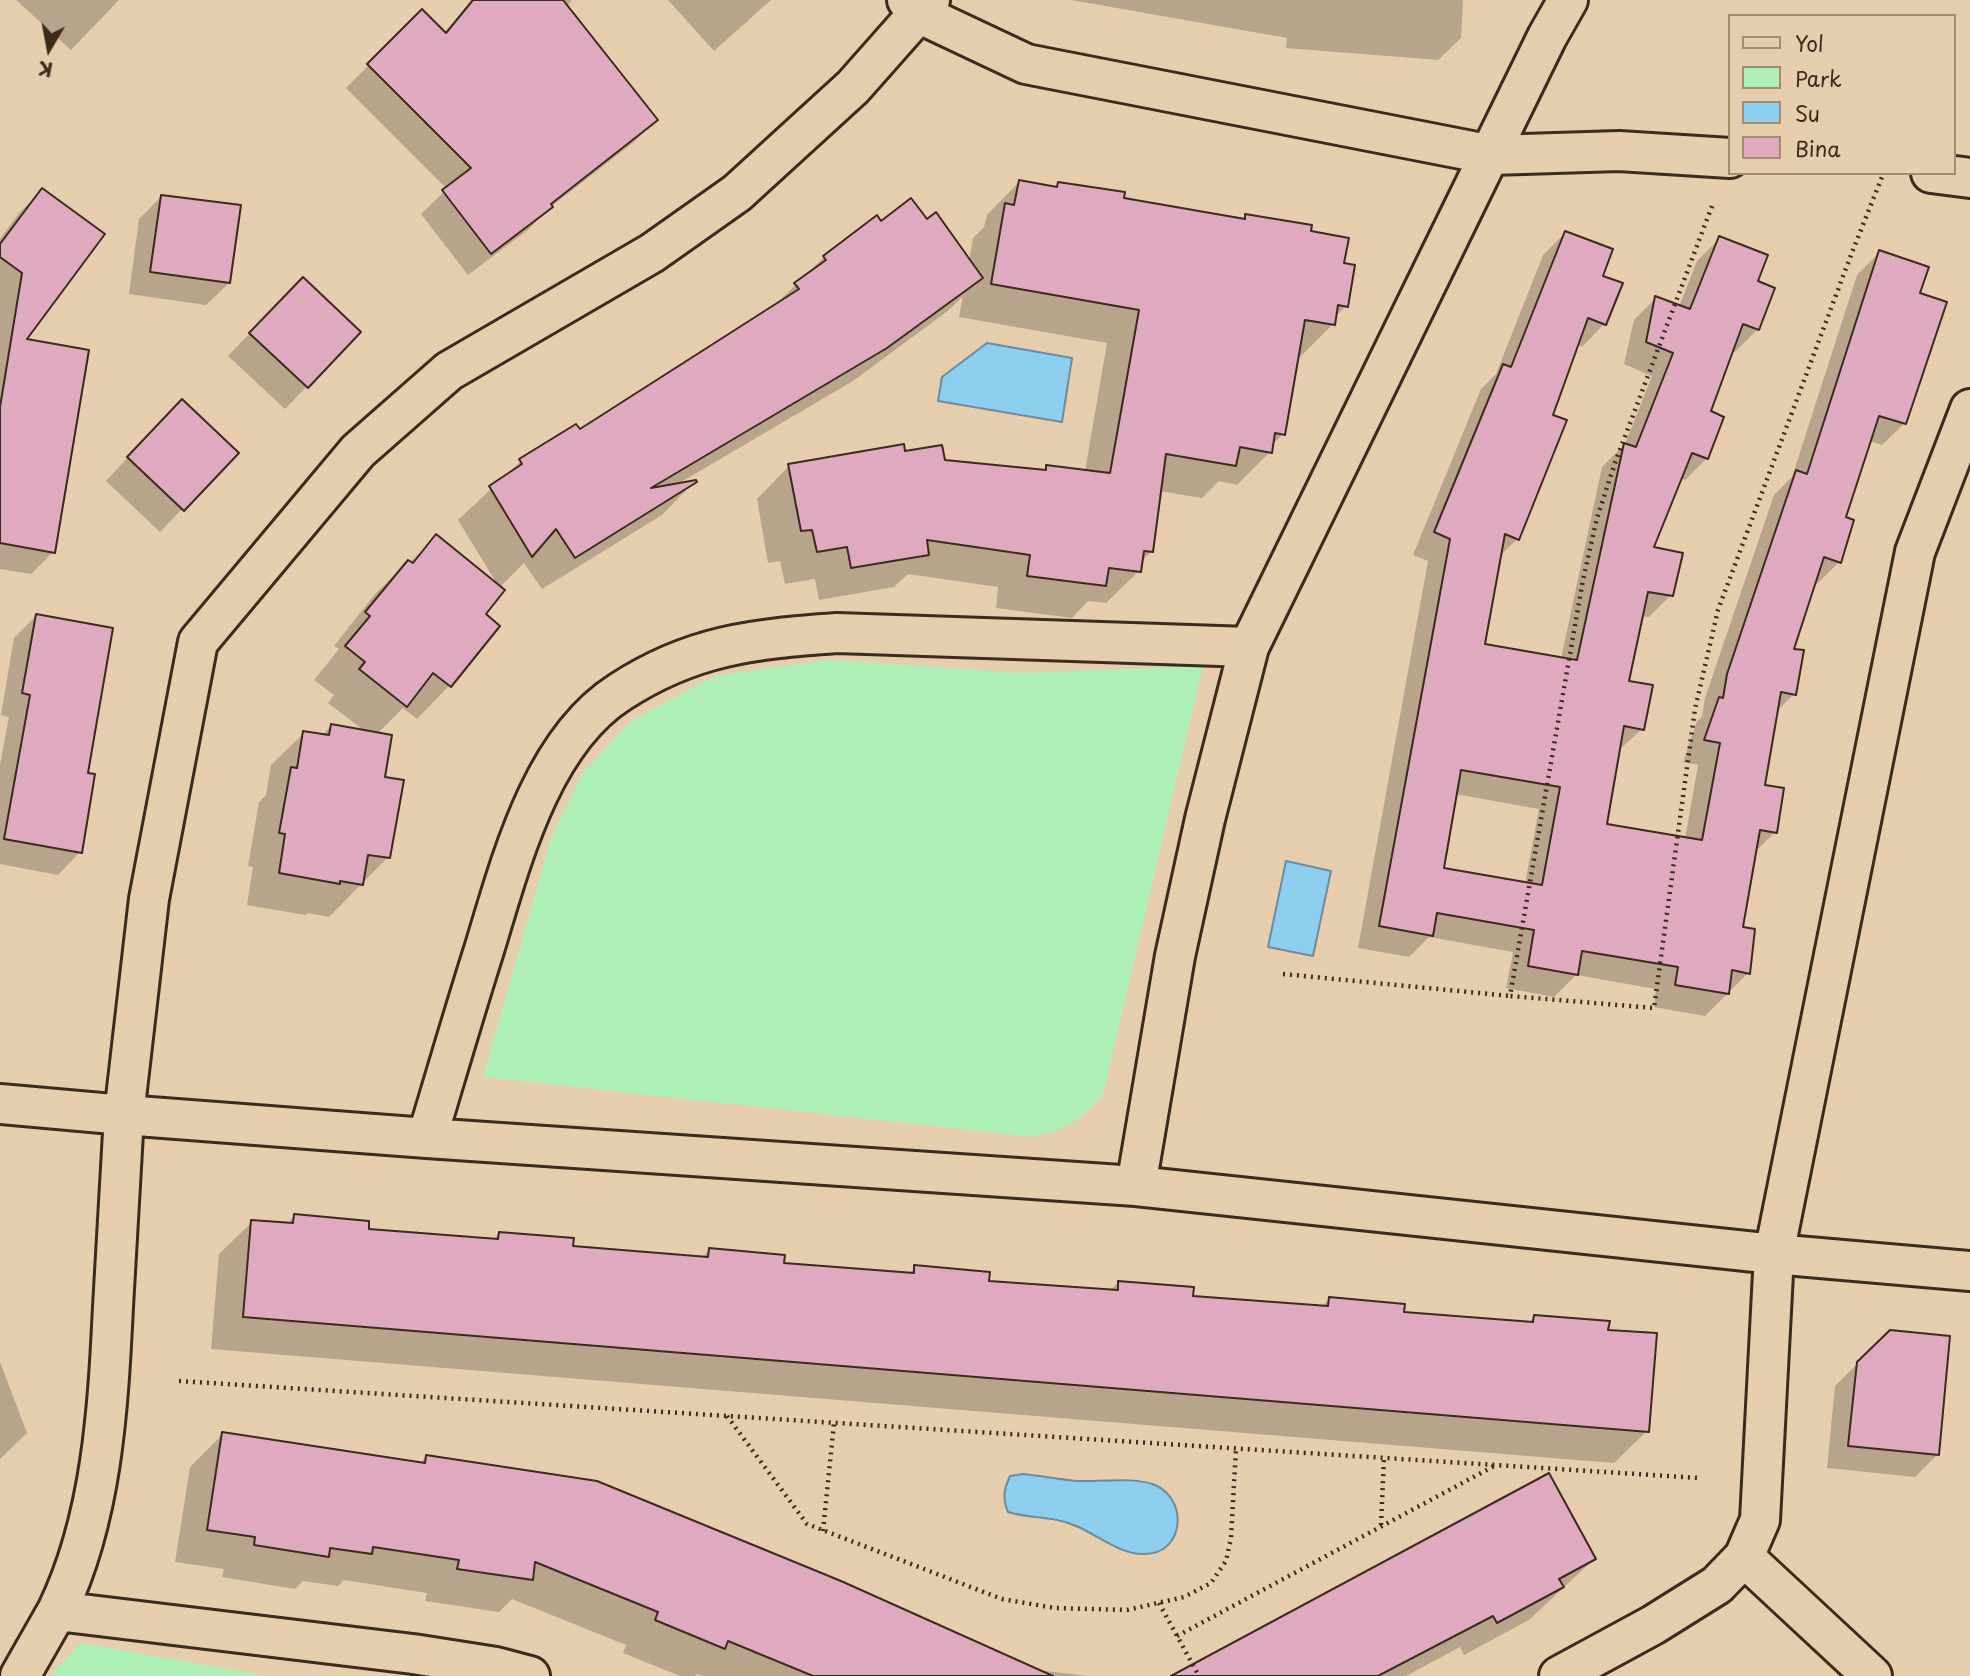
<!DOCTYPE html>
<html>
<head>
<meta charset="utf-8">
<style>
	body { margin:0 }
	#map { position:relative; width:1970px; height:1676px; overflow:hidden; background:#e6cdae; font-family:"Playpen Sans",sans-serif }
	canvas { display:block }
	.legend { position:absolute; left:1728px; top:14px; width:228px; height:161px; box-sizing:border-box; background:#e6cdae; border:2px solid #a28c74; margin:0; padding:9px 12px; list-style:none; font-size:21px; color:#3b2a1e }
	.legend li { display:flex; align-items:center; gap:14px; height:35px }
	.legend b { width:35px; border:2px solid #a28c74 }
	.north { position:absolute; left:14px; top:14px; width:70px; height:70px; -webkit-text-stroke:5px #e6cdae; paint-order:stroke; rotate:190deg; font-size:19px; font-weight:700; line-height:28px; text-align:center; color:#3b2a1e }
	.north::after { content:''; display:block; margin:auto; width:24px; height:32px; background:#3b2a1e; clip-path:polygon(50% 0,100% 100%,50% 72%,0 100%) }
</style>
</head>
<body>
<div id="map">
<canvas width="1970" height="1676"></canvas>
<ul class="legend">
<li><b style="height:9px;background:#e6cdae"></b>Yol</li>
<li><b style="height:19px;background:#aeefb8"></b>Park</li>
<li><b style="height:19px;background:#8dcdee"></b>Su</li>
<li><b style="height:19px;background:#dfa9bf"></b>Bina</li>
</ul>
<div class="north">K</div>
</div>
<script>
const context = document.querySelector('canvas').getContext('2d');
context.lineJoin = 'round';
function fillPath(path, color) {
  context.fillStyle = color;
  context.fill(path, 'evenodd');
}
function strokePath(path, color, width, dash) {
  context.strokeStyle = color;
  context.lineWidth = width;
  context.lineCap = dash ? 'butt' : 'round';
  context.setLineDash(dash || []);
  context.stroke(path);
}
fillPath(new Path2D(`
	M828,660L1022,673L1203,666L1103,1095C1077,1123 1069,1128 1033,1137L483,1077L551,839L582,774L632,720L715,676Z
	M81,1643L268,1676H50Z`), '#aeefb8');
const water = new Path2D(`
	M987,343L1072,358L1062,422L938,401L942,377Z
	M1286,861L1331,871L1313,956L1268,947Z
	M1023,1474C1041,1476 1059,1479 1077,1481C1098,1482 1138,1476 1157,1486C1189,1502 1183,1554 1145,1554C1120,1555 1098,1535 1076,1526C1055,1516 1030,1519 1008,1512C1002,1498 1004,1489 1010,1476Z`);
fillPath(water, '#8dcdee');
strokePath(water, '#6c8c9b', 2);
fillPath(new Path2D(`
	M16,0H119L71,50Z
	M471,0H572L566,7L656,119L634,142L548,209L529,229L468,275L421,214L447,189L346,88L422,12L444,34Z
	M668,0H771L714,51Z
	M1071,0H1463L1461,38L1438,60L1286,48L1287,38Z
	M1019,182L1054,188L1059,184L1122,199L1241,220L1246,216L1309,232L1342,264L1346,306L1334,318L1333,324L1300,357L1297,356L1283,434L1271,446L1270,452L1237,485L1219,481L1202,498L1159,491L1152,551L1140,563L1139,571L1106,603L1088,601L1072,618L996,608L998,587L908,574L894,587L819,600L815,579L785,584L780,561L768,563L757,499L789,466L903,453L943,461L1042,472L1047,467L1085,471L1107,343L959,317L963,296L949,310L853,381L676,485L694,482L662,515L542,589L524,563L500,587L483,614L498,626L449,686L417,719L403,708L377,734L383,778L388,857L329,917L308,913L305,915L247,905L253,867L248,866L259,802L266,795L271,765L304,733L322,736L331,726L366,732L328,703L334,695L314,680L339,649L334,646L375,594L408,562L409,563L437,536L497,584L458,520L521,461L579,432L771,309L824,257L881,223L927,221L969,261L973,238L984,227L987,215Z
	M42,190L23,341L53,552L31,574L0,569V239L19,213Z
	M161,197L229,283L206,305L129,294L139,219Z
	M1565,233L1601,277L1620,284L1604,324L1582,347L1578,345L1550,416L1517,539L1499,557L1483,645L1561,659L1602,467L1625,444L1652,376L1624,364L1634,320L1656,298L1679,307L1697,261L1720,238L1755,282L1773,289L1757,330L1735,352L1731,350L1708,412L1707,458L1685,480L1680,478L1652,548L1671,595L1649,617L1641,616L1627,683L1642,729L1618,751L1605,825L1685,839L1698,765L1683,762L1697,721L1702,717L1705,698L1774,495L1792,477L1857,275L1880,252L1918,294L1905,423L1882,445L1869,441L1844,518L1839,562L1817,584L1814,583L1791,650L1794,694L1776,712L1763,786L1775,832L1754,853L1741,929L1748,973L1705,1016L1654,1007L1656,989L1576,975L1554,997L1506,988L1513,952L1429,937L1409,957L1358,948L1428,561L1413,555L1481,389L1496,374L1543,255ZM1455,794L1539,809L1525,884L1442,869Z
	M281,301L359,332L285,409L228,356Z
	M160,423L182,509L160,532L106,481Z
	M36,616L86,774L80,852L58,875L0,864V765L9,717L1,715L14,638Z
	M294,1216L367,1231L492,1241L499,1233L571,1248L701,1258L710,1250L782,1265L908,1275L915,1267L987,1282L1110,1291L1118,1282L1191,1297L1321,1308L1329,1299L1402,1314L1527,1324L1535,1316L1606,1331L1647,1431L1614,1463L211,1349L219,1254L252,1222L286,1225Z
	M0,1362L27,1433L0,1459Z
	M1858,1363L1937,1455L1915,1477L1827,1468L1835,1386Z
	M223,1434L419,1464L426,1457L982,1676H703L697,1674L695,1676H680L623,1653L626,1645L512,1599L499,1612L425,1601L427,1593L344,1580L338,1586L303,1581L295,1589L222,1577L224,1569L175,1562L190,1467Z
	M1594,1559L1529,1620L1464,1655L1460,1647L1406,1676H1196Z
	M1038,1670L1087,1676H1032Z`), '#0003');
const building = new Path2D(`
	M473,0H563L658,120L551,204L553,207L491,254L442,190L471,168L367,64L422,9L446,33Z
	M1019,180L1057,187L1058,182L1125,192L1124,198L1245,219V214L1312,225L1311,231L1349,238L1344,263L1355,265L1348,307L1338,305L1335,325L1305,320L1285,435L1275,433L1272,453L1240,447L1236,466L1166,454L1153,552L1144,551L1141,572L1109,568L1106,586L1027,576L1030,555L927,540L929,555L851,568L847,547L817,552L812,530L801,531L788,464L904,444L905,451L942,445L945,460L1046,470V465L1110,473L1139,310L991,284L1005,203L1014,205Z
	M42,188L105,234L27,339L89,350L55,553L0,543V407L22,273L0,257V244Z
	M161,195L241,205L230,283L150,272Z
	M911,198L927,219L936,212L983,278L887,348L651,488L696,480L697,482L575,558L556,529L532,557L489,486L522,464L519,459L576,424L580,429L799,289L794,283L826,260L823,256L877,215L881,221Z
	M1565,231L1613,249L1603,276L1623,283L1606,325L1588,318L1553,415L1567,420L1519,540L1505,534L1485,644L1577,660L1624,443L1636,447L1673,353L1646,342L1655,296L1690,309L1719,236L1768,255L1758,281L1775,288L1759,330L1743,324L1711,411L1724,417L1708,459L1692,453L1654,547L1683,553L1673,596L1648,592L1629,681L1653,685L1644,730L1624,726L1607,824L1702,840L1720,743L1704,740L1719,697L1723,698L1727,674L1796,470L1807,474L1879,250L1929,267L1920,293L1947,302L1906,424L1879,416L1846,517L1854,520L1841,563L1824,557L1794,649L1804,650L1796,695L1781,692L1765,785L1784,788L1777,833L1760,830L1743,927L1755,929L1750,974L1732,970L1729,994L1675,985L1678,967L1582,951L1578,975L1528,966L1534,930L1437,913L1433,936L1379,926L1450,539L1434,532L1503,364L1511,367ZM1461,770L1560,787L1542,885L1444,868Z
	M303,277L361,332L308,388L249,333Z
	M182,399L239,453L184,511L127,457Z
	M436,534L505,590L486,614L500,626L451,687L433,673L407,707L359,669L365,662L345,646L370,616L365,612L408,560L413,563Z
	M36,614L113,628L88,773L95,774L82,853L4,839L30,695L22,693Z
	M331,724L392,735L385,777L404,780L390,858L368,855L363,885L340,881V884L279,873L285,834L279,833L291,767L297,768L303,731L329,735Z
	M294,1214L369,1221V1229L498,1239L499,1232L574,1238L573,1246L708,1257L709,1248L785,1255L784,1263L914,1273V1265L990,1272L989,1281L1118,1290V1281L1194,1287L1193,1296L1328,1306L1329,1297L1405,1304L1404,1312L1533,1322L1534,1315L1610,1321L1608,1330L1657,1333L1649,1432L243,1317L251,1220L293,1223Z
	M1890,1330L1950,1336L1939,1455L1848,1446L1857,1362Z
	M222,1432L425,1463L426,1455L597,1481L841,1581L1053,1676H813L728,1641L725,1649L655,1620L658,1612L535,1562L533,1580L457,1569L459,1560L373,1547L372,1554L330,1548L329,1557L254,1545L255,1537L207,1530Z
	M1549,1473L1596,1559L1559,1579L1564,1587L1497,1623L1493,1616L1378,1676H1171Z`);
fillPath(building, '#dfa9bf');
strokePath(building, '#3b2a1e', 2);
const minor = new Path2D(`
	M907,0L918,13L1026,64L1492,155L1619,151L1730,158
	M1931,173L1970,178
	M1970,409L1915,552L1774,1254L1970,1271
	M0,1104L124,1115L149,899L198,642L358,451L449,371L652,253L737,193L853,87L930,0
	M427,1138C446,1075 464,1013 484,950C510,865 540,743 620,692C692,645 754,639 837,633L1249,647
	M1744,1557L1872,1676
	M57,1611C102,1518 108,1409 113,1307C117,1243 120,1179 124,1115L427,1138L1136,1186
	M20,1676L57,1611L413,1654L496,1667L530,1676
	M1559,1676L1653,1625L1717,1585L1744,1557L1760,1520L1774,1254L1136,1186L1175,956L1205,819L1249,647L1547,37L1568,0`);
strokePath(minor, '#3b2a1e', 44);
strokePath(new Path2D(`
	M1712,206L1615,463L1597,518L1583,580L1510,996L1654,1008L1695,709L1718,610L1851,255L1882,177
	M1283,974L1510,996
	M179,1381L1699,1478
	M727,1416L807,1524L1002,1599L1055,1608L1127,1610L1184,1597L1211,1583L1226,1561L1231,1538L1236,1449
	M1381,1525L1384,1458
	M823,1531L834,1423
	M1159,1603L1199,1676
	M1177,1636L1494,1466`), '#3b2a1e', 4.5, [2, 5]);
strokePath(minor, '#e6cdae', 38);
</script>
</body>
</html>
